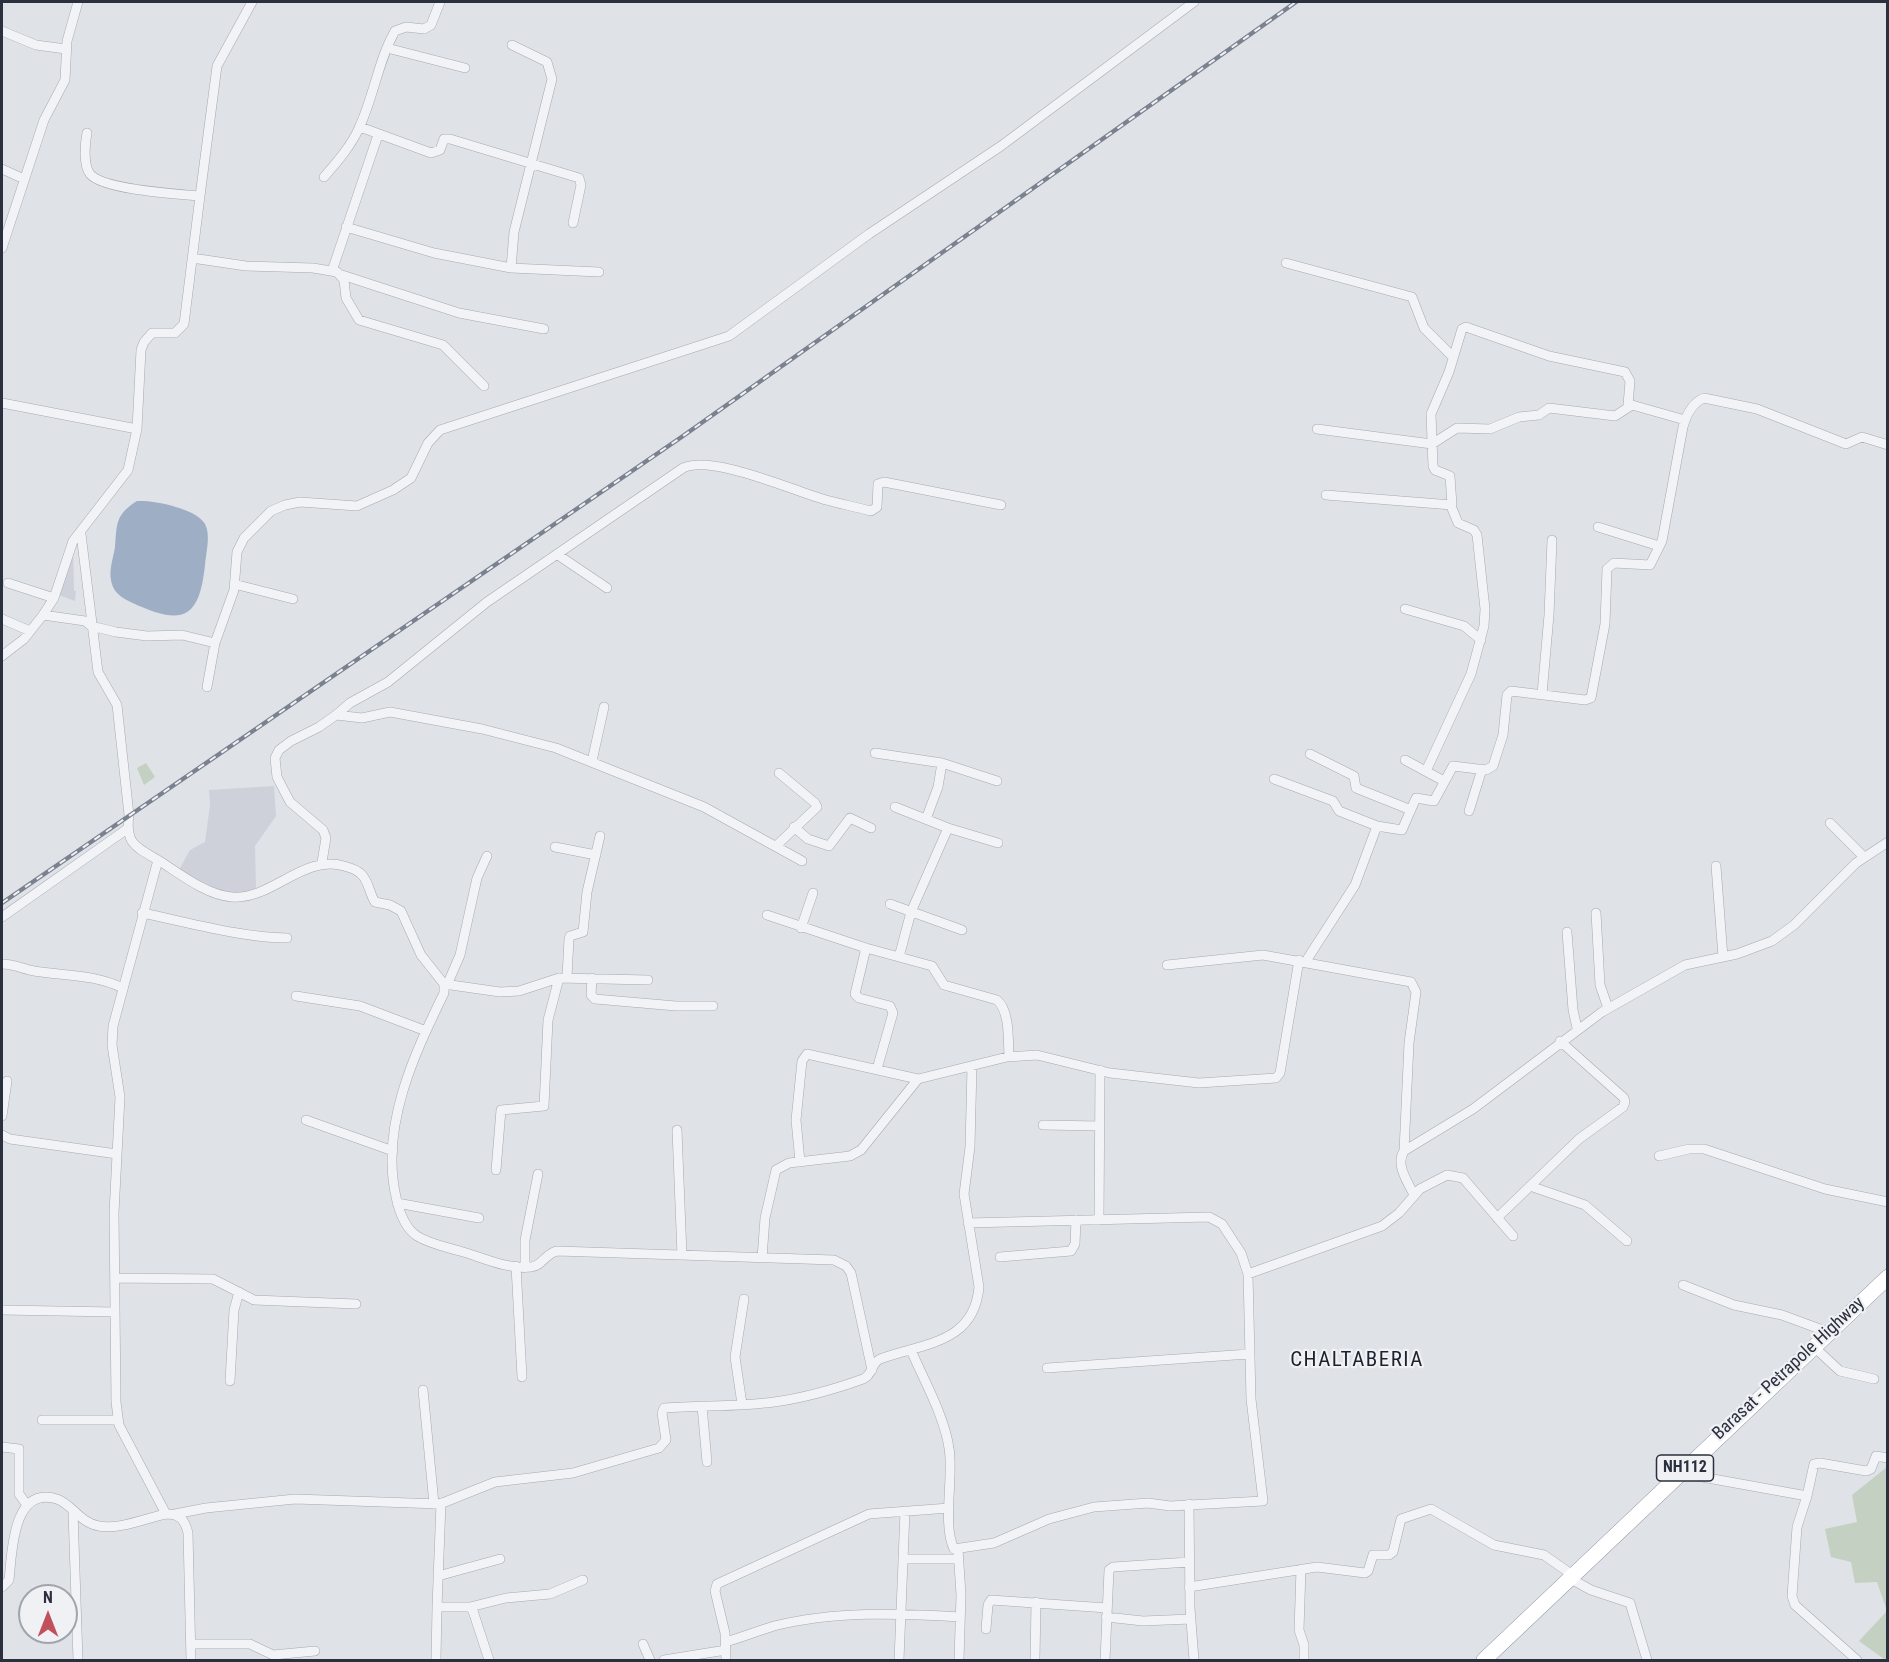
<!DOCTYPE html>
<html>
<head>
<meta charset="utf-8">
<style>
	body { margin:0 }
	#map { position:relative; width:1889px; height:1662px; overflow:hidden; background:#dfe2e7; font-family:"Roboto Condensed",sans-serif }
	canvas { display:block }
	.frame { position:absolute; inset:0; border:3px solid #2a303d; pointer-events:none }
	.north { position:absolute; left:18px; top:1584px; width:60px; height:60px; box-sizing:border-box; background:#eff1f5; border:2px solid #a0a4ab; border-radius:50%; rotate:0deg; font-size:16px; font-weight:700; line-height:24px; text-align:center; color:#2a303d }
	.north::after { content:''; display:block; margin:auto; width:21px; height:27px; background:#c1505c; clip-path:polygon(50% 0,100% 100%,50% 72%,0 100%) }
</style>
</head>
<body>
<div id="map">
<canvas width="1889" height="1662"></canvas>
<div class="frame"></div>
<div class="north">N</div>
</div>
<script>
const context = document.querySelector('canvas').getContext('2d');
context.lineJoin = 'round';
function fillPath(path, color) {
  context.fillStyle = color;
  context.fill(path, 'evenodd');
}
function strokePath(path, color, width, dash) {
  context.strokeStyle = color;
  context.lineWidth = width;
  context.lineCap = dash ? 'butt' : 'round';
  context.setLineDash(dash || []);
  context.stroke(path);
}
function label(font, color, halo, rows, align = 'center') {
  context.font = font + ' "Roboto Condensed",sans-serif';
  context.lineWidth = 4.5;
  context.setLineDash([]);
  context.textBaseline = 'middle';
  context.strokeStyle = halo;
  context.fillStyle = color;
  for (const [text, x, y, turn = 0] of rows) {
    context.save();
    context.translate(x, y);
    context.rotate((+turn || 0) * Math.PI / 180);
    context.textAlign = isNaN(turn) ? turn : align;
    if (halo) context.strokeText(text, 0, 0);
    context.fillText(text, 0, 0);
    context.restore();
  }
}
fillPath(new Path2D(`
	M73,550L74,591H76L75,601L56,594Z
	M274,786L276,816L255,846L256,888L240,894L225,893L179,870L190,850L205,842L210,805L209,790Z`), '#ced1d9');
fillPath(new Path2D(`
	M146,763L155,777L144,785L137,768Z
	M1887,1467L1888,1658L1884,1659L1859,1641L1887,1611L1877,1582L1855,1583L1851,1562L1831,1557L1825,1529L1857,1522L1852,1495Z`), '#c4d0c1');
fillPath(new Path2D(`
	M137,501C153,500 196,508 205,524C211,535 206,552 205,565C200,611 188,627 142,607C132,603 117,597 113,587C107,573 113,560 115,547C117,524 115,515 137,501Z`), '#9eaec4');
const minor = new Path2D(`
	M2,31L36,45L66,49
	M387,48L465,68
	M360,127L431,153L440,150L444,139H450L579,178L581,185L573,223
	M2,169L24,179
	M324,177C337,162 351,146 359,128C374,96 378,61 395,31L406,27L424,29L431,25L440,2
	M200,196L217,66L252,2
	M346,227L434,253L511,268L599,272
	M2,248L44,120L65,80L67,41L78,2
	M192,258L246,266L313,268L337,272L344,280L346,298L359,320L443,345L484,386
	M1286,263L1412,297L1424,328L1453,357
	M511,268L514,232L552,79L547,62L512,45
	M332,271L378,135
	M342,275L459,313L544,329
	M2,403L137,429
	M1317,429L1432,444L1457,428L1490,429L1519,417L1539,415L1549,408L1615,416L1632,405L1685,420
	M1326,495L1452,505L1450,476L1435,470L1433,466L1431,414L1449,372L1462,329L1466,327L1549,356L1625,372L1630,381L1628,405
	M1598,527L1659,546
	M81,534L98,672L117,705L129,815C125,843 135,847 158,860L113,1026L112,1045L120,1097L114,1213L116,1402L119,1425L166,1514C180,1514 185,1520 188,1533L191,1660
	M558,555L607,588
	M8,583L54,598
	M234,584L293,599
	M1405,609L1464,626L1481,640
	M43,615L54,598L73,541L128,470L137,429L141,350L144,342L152,333H175L184,324L200,196C178,194 103,190 90,174C83,165 85,143 87,133
	M2,619L30,631
	M2,656L24,639L43,615L85,621L91,626L116,632L147,636L182,635L215,643
	M207,687L215,643L234,590L237,552L244,538L271,511L285,505L300,502L357,506L393,490L411,478L428,443L440,430L729,336L869,234L1001,146L1194,2
	M1542,694L1549,615L1552,540
	M336,715L350,703L388,682L487,602L683,468C712,454 794,491 826,500C841,504 856,507 871,511L877,507L878,484L884,482L1001,505
	M875,753L942,763L997,781
	M1310,754L1354,776L1356,788L1411,810
	M1405,760L1444,781
	M592,761L604,707
	M1426,771L1471,674L1484,626L1485,609L1477,535L1474,530L1458,523L1451,506
	M1274,779L1333,801L1339,811L1377,826
	M895,807L948,828L998,843
	M1469,811L1482,769
	M926,819L938,787L942,763
	M1830,823L1864,857
	M794,827L808,839L829,846L850,818L871,828
	M776,846L817,807L815,803L779,773
	M555,847L596,855
	M158,860C179,873 206,895 232,897C272,900 303,854 344,866C350,868 356,869 361,874C369,881 369,893 375,902L390,905L401,911L421,955L444,984V993C414,1055 380,1126 396,1197C399,1211 405,1228 417,1236C430,1244 446,1247 460,1251C481,1257 508,1270 531,1267C542,1266 546,1253 557,1251L834,1260L846,1266L851,1273L872,1370
	M322,862L326,838L323,830L290,802L277,777L275,758L279,750L291,741L319,727L336,715L362,718L390,712L482,729L556,748L704,807L802,861
	M1716,866L1723,957
	M890,904L962,930
	M142,913C187,922 243,938 287,938
	M1596,913L1600,985L1608,1008
	M767,915L866,948L932,966L944,985L997,1000C1010,1011 1008,1040 1009,1056
	M2,917L127,829
	M801,928L813,893
	M1567,932L1573,1010L1577,1028
	M866,948L855,994L859,998L890,1006L893,1013L877,1069
	M899,957L911,912L948,828
	M1306,961L1355,885L1377,826L1402,830L1416,798L1434,801L1453,766L1486,770L1493,766L1503,735L1507,695L1511,691L1585,700L1591,698L1605,624L1607,569L1614,563L1650,565L1662,541L1683,427C1686,416 1692,403 1704,398L1757,409L1846,444L1862,437L1888,445
	M2,964C14,964 23,969 34,971C65,976 93,974 123,988
	M1167,965L1263,955L1411,982L1416,992L1409,1043L1404,1151
	M567,977L569,939L570,936L583,932L587,892L600,836
	M592,978L591,995L595,999L676,1006H713
	M444,984L500,992L519,991L559,978L648,980
	M447,985L460,955L477,878L487,856
	M296,996L360,1006L426,1031
	M2,1116L7,1081
	M306,1120L393,1151
	M1043,1125L1100,1126
	M677,1130L682,1255
	M2,1135L10,1139L117,1154
	M1659,1156L1689,1149H1704L1825,1189L1888,1202
	M800,1162L796,1120L802,1061L807,1054L918,1079
	M496,1170L501,1110L544,1106L548,1020L559,978
	M1530,1186L1585,1205L1627,1241
	M1414,1195C1408,1182 1395,1165 1404,1151L1473,1109L1602,1012L1685,965L1737,954L1772,941L1794,925L1856,863L1888,842
	M397,1203L479,1218
	M1497,1218L1579,1139L1623,1107L1625,1102L1624,1098L1560,1041
	M1099,1220L1100,1070
	M1000,1257L1071,1251L1075,1244L1076,1220
	M762,1258L765,1218L776,1170L789,1163L850,1156L861,1150L918,1079L1007,1057L1037,1055L1110,1073L1199,1083L1276,1078L1280,1073L1299,960
	M516,1266L522,1377
	M525,1267V1240L538,1174
	M1248,1274L1382,1226L1399,1213L1420,1189L1447,1175L1463,1178L1513,1236
	M115,1278L213,1279L254,1300L356,1304
	M1683,1285L1734,1305L1782,1315L1828,1332
	M2,1310L115,1312
	M1813,1346L1840,1371L1874,1379
	M911,1350C924,1381 944,1415 949,1448C954,1476 942,1525 954,1549L994,1543L1049,1519L1094,1507L1148,1503L1170,1506L1263,1501L1251,1399L1248,1274L1241,1253L1222,1224L1209,1217L968,1223
	M1047,1368L1249,1354
	M230,1381L234,1310L239,1292
	M423,1390L434,1504
	M742,1404L735,1357L744,1299
	M702,1406L707,1462
	M42,1420H118
	M2,1447L19,1449V1494L27,1505
	M1680,1473L1807,1496L1797,1527L1792,1596L1795,1605L1857,1660
	M1807,1496L1814,1464L1820,1463L1866,1471L1871,1469L1876,1456L1888,1458
	M441,1503L437,1607H470L473,1611L489,1660
	M1189,1504L1190,1608L1194,1660
	M73,1512L78,1660
	M175,1514L206,1508L295,1499L440,1504L495,1482L573,1473L659,1448L666,1440L662,1413L664,1408C701,1405 738,1407 774,1402C804,1398 835,1389 863,1379C873,1375 871,1363 880,1359C923,1343 974,1344 979,1287L964,1194L970,1147L972,1066
	M958,1549L961,1595L959,1660
	M904,1559H958
	M1301,1569L1299,1630L1304,1645V1660
	M438,1576L500,1559
	M1571,1579L1591,1590L1630,1603L1647,1660
	M2,1587L9,1580C12,1554 12,1485 57,1499C73,1505 80,1523 99,1526C119,1530 146,1518 166,1514
	M1189,1587L1317,1567L1365,1573L1368,1571L1373,1555H1389L1393,1552L1401,1519L1431,1509L1494,1545L1544,1555L1574,1576
	M470,1607L506,1598L550,1594L583,1580
	M1106,1617L1143,1621L1191,1619
	M986,1629L988,1605L991,1600L1107,1608
	M726,1642C742,1637 758,1631 774,1626C833,1611 900,1613 960,1617
	M191,1644H250L273,1655L315,1651
	M643,1644L650,1660
	M436,1660L437,1607
	M664,1660L726,1650
	M726,1660L725,1633L715,1591L717,1584L869,1514L949,1508
	M899,1660L905,1511
	M1035,1660L1036,1602
	M1105,1660L1109,1570L1113,1567L1189,1562`);
const trunk = new Path2D(`
	M1484,1660L1888,1277`);
strokePath(minor, '#a5a9b1', 10);
strokePath(trunk, '#888f9c', 16);
strokePath(minor, '#f2f3f6', 9);
strokePath(trunk, '#fff', 15);
const rail = new Path2D(`
	M2,903L683,436L1296,2`);
strokePath(rail, '#7a818f', 4.5);
strokePath(rail, '#eff1f5', 2, [7]);
for (const [x, y, w] of [
	[1685,1468,57]
]) {
  const box = new Path2D();
  box.roundRect(x - w / 2, y - 13, w, 26, 4.5);
  context.fillStyle = '#eff1f5';
  context.fill(box);
  strokePath(box, '#2a303d', 1.5);
}
label('bold 16px', '#2a303d', null, [
	["NH112",1685,1468]
]);
label('18px', '#2a303d', '#eff1f5', [
	["Barasat - Petrapole Highway",1789,1369,-43]
]);
context.letterSpacing = '1.5px';
label('21px', '#1c212d', '#eff1f5', [
	["CHALTABERIA",1357,1361]
]);
context.letterSpacing = '0px';
</script>
</body>
</html>
